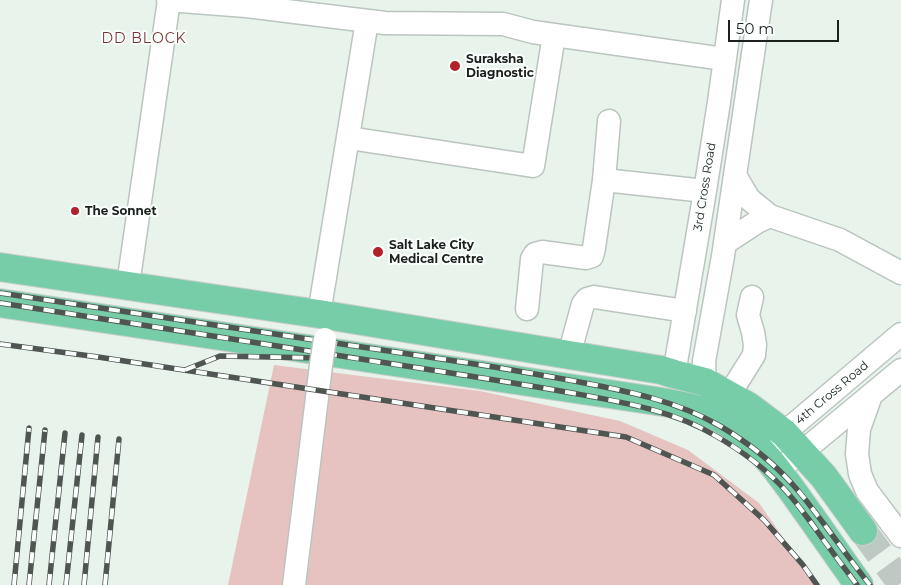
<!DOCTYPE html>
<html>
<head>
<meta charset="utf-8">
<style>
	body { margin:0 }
	#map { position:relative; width:901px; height:585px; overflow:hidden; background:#e8f3ec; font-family:Montserrat,sans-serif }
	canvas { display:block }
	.scale { position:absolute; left:728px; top:20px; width:111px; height:22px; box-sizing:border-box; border:2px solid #1d211e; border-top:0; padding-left:6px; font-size:15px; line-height:18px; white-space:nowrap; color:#1d211e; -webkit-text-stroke:4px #fafefc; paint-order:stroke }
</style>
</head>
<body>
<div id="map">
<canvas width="901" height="585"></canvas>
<div class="scale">50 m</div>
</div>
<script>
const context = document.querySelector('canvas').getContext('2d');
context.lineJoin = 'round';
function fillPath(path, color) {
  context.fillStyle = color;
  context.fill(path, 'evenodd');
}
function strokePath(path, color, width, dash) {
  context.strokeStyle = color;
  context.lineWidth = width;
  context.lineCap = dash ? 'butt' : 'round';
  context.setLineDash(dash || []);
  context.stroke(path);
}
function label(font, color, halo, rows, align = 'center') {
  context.font = font + ' Montserrat,sans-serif';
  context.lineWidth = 4;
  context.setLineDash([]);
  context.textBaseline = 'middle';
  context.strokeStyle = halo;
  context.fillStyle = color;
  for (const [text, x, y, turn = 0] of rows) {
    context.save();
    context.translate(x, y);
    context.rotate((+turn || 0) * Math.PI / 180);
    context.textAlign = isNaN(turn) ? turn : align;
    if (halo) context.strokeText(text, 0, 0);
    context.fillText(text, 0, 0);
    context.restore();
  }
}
fillPath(new Path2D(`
	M274,365L480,391L620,421L688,450L759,503L816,585H228Z`), '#e6c3c0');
strokePath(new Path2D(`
	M863,531L901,583`), '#bfc9c3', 28, [28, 14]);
const minor = new Path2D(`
	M168,0L246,6L385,23L503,24L533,32L724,59
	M349,138L533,166L554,35
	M735,175L749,199L770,216L840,240L901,273
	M604,180L705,191
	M725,243L757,222L770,216
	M128,285L169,0
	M527,309L532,259L535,254L542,252L586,258L592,256L594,248L604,180L609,121
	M319,314L367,21
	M569,355L583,304L587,299L594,297L685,311
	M674,374L705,191L719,102L733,0
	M705,382L704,361L723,256L761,0
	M729,395L754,355L755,345L753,332L748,315L752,297
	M871,395L859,429L857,454L860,474L867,491L901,536
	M763,453L784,433L901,334
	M777,470L801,453L901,370
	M294,585L321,365`);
const major = new Path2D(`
	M0,267L319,314L661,370L674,374L705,382L748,406L784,433L824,477L863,531
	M0,303L656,401C680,405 707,409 728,423C761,444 784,479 806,510C824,535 841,560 859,585`);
strokePath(minor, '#bbc5bf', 25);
strokePath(major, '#cdcece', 30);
strokePath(minor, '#fff', 22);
strokePath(major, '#77cda7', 28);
const rail = new Path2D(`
	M0,293C141,314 281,335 422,356C471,363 520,371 569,380C621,390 673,399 720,426C747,442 773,462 794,486C805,498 814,511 824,524C839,544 854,565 870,585
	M0,303C140,324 279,347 419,368C470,376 521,384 572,393C622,402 672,410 716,436C742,451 766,469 786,491C797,503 806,516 815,528C829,548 843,566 857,585
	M0,344L98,357L626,437L714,475L764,520L803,565L817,585
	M185,370L220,356L319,358
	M14,585L29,428
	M29,585L45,430
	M49,585L65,433
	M66,585L82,435
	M84,585L98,437
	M105,585L119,439`);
strokePath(rail, '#4f5551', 5.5);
strokePath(rail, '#fafefc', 4, [11]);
const minorBridge = new Path2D(`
	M321,365L325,339`);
strokePath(minorBridge, '#bbc5bf', 25, []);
strokePath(minorBridge, '#fff', 22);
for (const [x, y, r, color] of [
	[455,66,6,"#b3212c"],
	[75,211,5,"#b3212c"],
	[378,252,6,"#b3212c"]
]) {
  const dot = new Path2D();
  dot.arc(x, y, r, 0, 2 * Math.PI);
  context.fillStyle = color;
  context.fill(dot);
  strokePath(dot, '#fafefc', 2);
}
label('bold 12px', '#1d211e', '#fafefc', [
	["Suraksha",466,59],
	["Diagnostic",466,73],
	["The Sonnet",85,211],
	["Salt Lake City",389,245],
	["Medical Centre",389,259]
], 'left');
label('12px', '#1d211e', '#fafefc', [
	["3rd Cross Road",705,187,-81],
	["4th Cross Road",832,393,-40]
]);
context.letterSpacing = '1px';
label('14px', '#7a3332', '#fafefc', [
	["DD BLOCK",144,39]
]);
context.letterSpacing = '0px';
</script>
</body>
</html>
